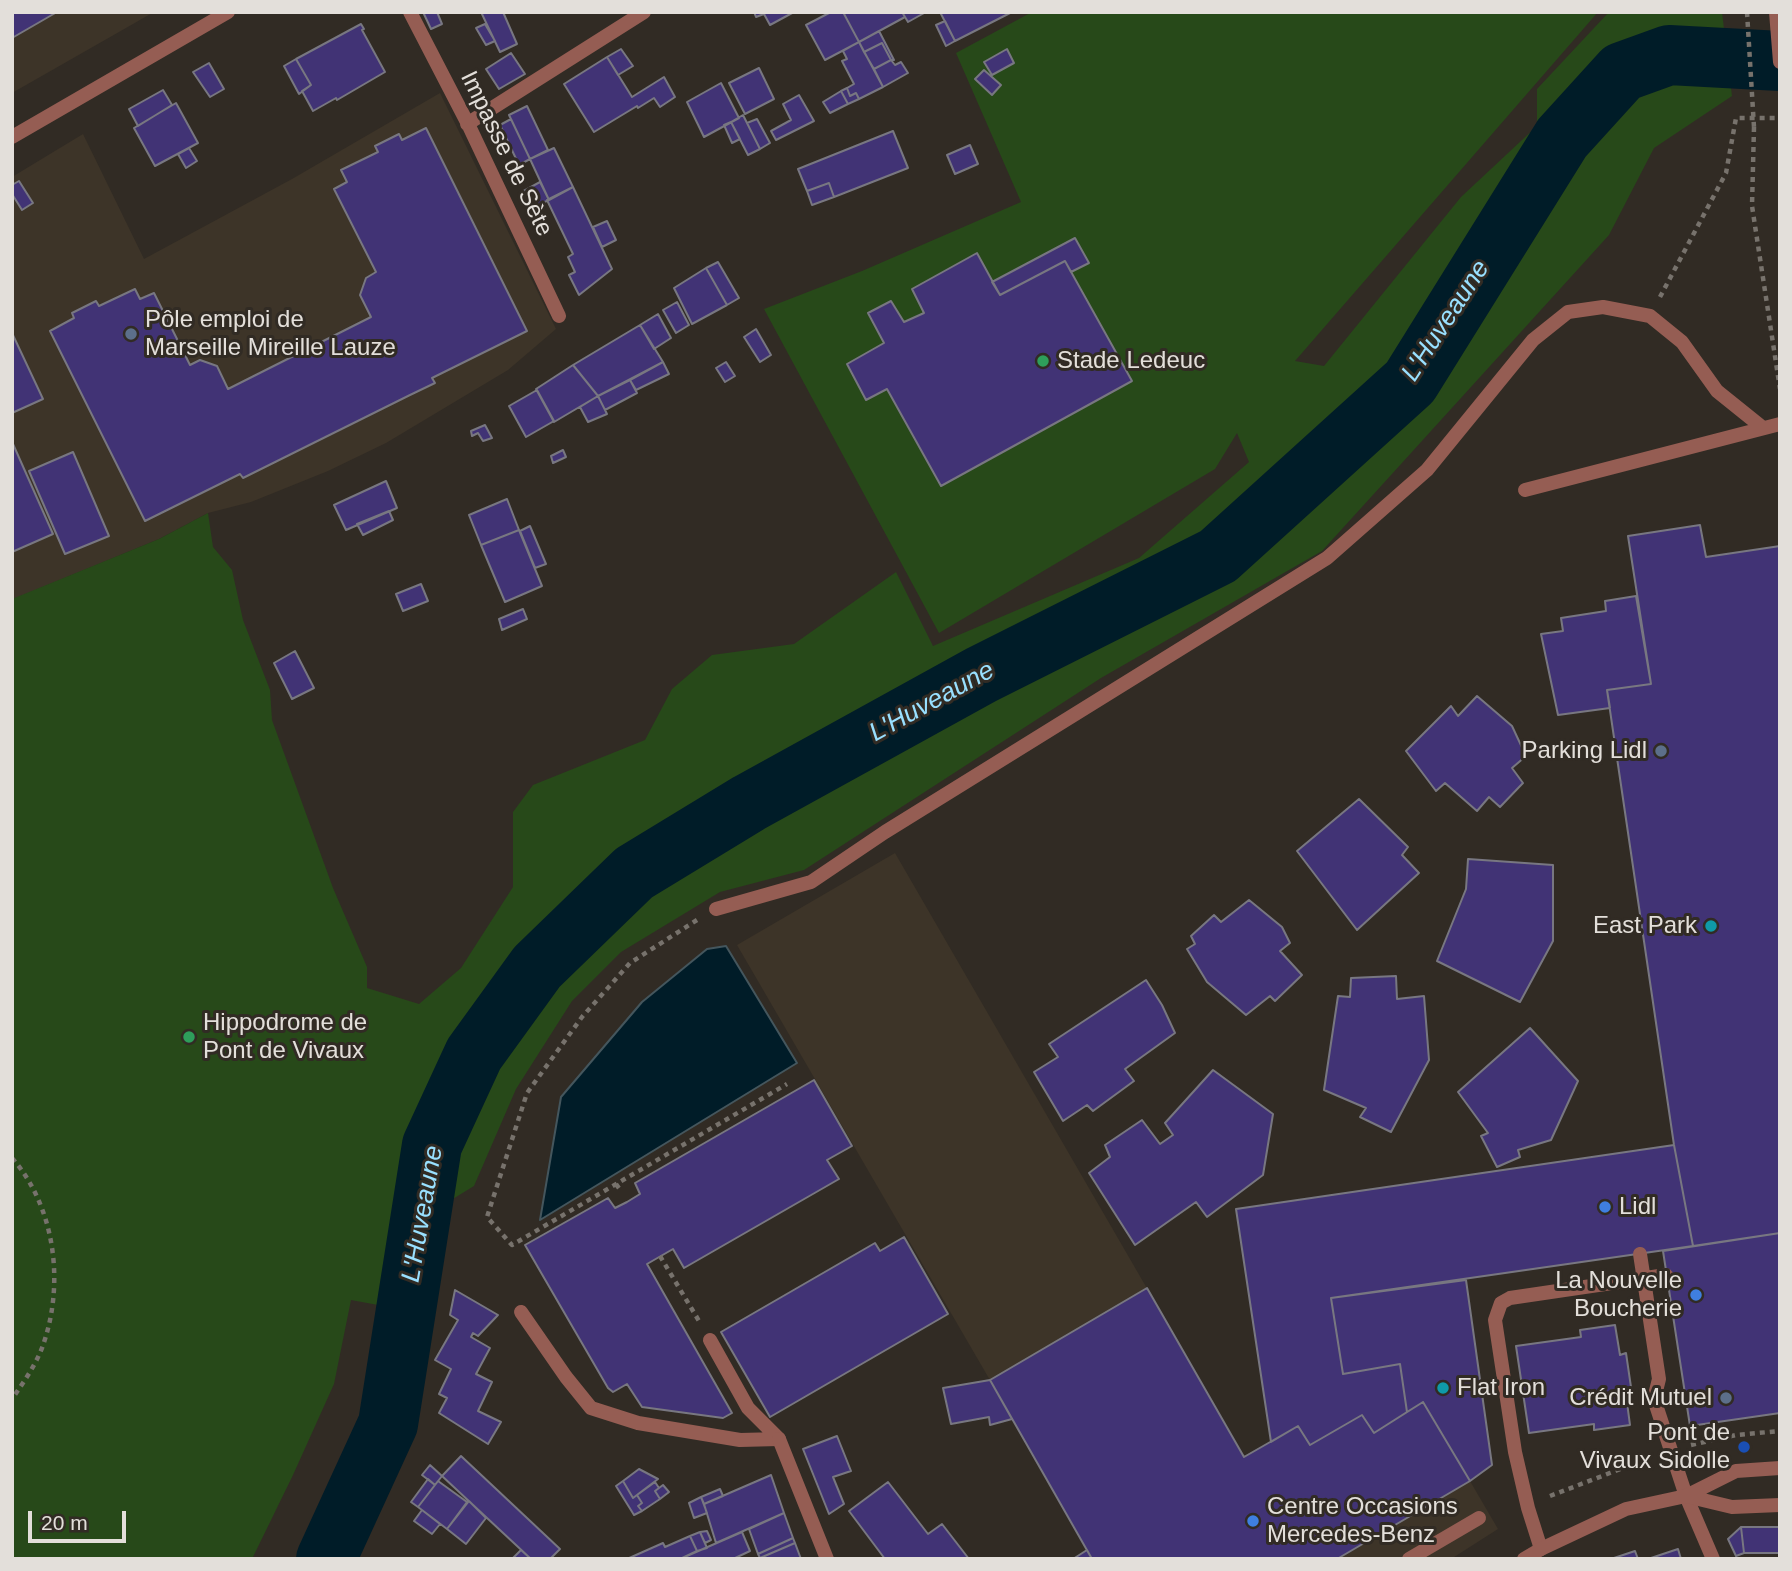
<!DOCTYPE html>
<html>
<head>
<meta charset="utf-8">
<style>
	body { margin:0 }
	#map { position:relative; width:1792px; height:1571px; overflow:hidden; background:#312b24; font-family:Arial,sans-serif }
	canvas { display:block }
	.frame { position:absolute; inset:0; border:14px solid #e3dfda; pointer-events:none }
	.scale { position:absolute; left:28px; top:1511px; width:98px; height:32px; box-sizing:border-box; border:4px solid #e3dfda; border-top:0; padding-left:9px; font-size:21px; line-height:24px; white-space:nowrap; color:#e3dfda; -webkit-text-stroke:5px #312b24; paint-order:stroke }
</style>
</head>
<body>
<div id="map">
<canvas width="1792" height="1571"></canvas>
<div class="frame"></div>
<div class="scale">20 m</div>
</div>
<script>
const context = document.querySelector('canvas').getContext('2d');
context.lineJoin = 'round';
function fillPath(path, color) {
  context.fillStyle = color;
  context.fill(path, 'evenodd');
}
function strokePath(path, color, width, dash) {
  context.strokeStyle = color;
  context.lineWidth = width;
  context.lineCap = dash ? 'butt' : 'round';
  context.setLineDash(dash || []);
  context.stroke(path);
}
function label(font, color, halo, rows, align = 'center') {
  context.font = font + ' Arial,sans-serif';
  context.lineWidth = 6;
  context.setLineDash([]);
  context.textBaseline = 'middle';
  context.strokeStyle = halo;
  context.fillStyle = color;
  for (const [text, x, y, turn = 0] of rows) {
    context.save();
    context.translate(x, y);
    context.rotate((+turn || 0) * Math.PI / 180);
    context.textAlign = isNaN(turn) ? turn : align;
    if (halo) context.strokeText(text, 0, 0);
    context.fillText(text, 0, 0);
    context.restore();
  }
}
fillPath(new Path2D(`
	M12,12H154L12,93Z
	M440,93L556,329L508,370L386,443L328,471L251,502L208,513L159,539L12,600V177L83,134L144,259L292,179Z
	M895,853L1244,1456L1298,1426L1374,1433L1470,1481L1498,1529L1451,1559H1094L737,945Z`), '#3d3428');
fillPath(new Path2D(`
	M1032,12H1598L1295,361L1324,366L1461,197L1537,126V89L1609,12H1722L1732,96L1654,148L1609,235L1322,551L1101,678L804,870L720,892L621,952L572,1001L516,1089L474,1186L402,1230L378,1305L351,1300L334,1384L293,1475L252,1559H12V599L159,539L208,513L213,547L232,570L243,620L270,690L272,720L333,888L367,967V988L419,1004L461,968L513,887V812L533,785L645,740L672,689L712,655L794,644L896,572L933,646L1139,558L1249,462L1237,433L1215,469L939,633L764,309L862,271L1021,202L956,53Z`), '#274919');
const water = new Path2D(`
	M726,946L797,1063L540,1220L561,1097L642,1002L707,949Z`);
fillPath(water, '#001c28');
strokePath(water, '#44565d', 2);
strokePath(new Path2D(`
	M326,1559L388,1424L432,1145L474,1054L537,967L634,873L749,803L981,675L1218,556L1410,382L1562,138L1622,72L1669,55L1780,61`), '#001c28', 60);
const building = new Path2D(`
	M12,12H57L12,38Z
	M423,12H437L442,24L431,29Z
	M481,12H503L517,44L500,52Z
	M754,12H794L770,25L764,14L756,17Z
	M831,12H843L859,42L825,60L806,25Z
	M843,12H902L905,17L859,42Z
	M902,12H926L908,22Z
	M940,12H1012L955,41Z
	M945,21L955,41L946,46L936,25Z
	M361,24L364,29L362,30L385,72L337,100L336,98L313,111L302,91L311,85L296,59Z
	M485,24L495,41L486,45L476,28Z
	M879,31L894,60H891L882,43L864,52L859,42Z
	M859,42L883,87L859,99L856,93L850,96L847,88L854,84L842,61L847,59L843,51Z
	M882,43L891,60L874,69L864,52Z
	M621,49L633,66L618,75L607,57Z
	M1007,49L1014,63L992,75L984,62Z
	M511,53L525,74L499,89L486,69Z
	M607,57L632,97L664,77L675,97L660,107L654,98L638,108L637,106L594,132L564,84Z
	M296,59L311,85L299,94L284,66Z
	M891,60L895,65L901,62L908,73L883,87L874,69Z
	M209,63L224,89L210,97L193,72Z
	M759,68L774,99L745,114L729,83Z
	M984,70L1001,85L992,95L975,79Z
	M721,83L739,118L704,137L687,102Z
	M847,88L850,96L856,93L859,99L848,104L841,91Z
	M163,90L172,105L138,126L129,109Z
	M841,91L848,104L830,113L823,102Z
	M799,95L814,121L776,140L771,131L791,120L783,104Z
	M176,103L198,143L155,166L134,128Z
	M527,106L548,150L530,159L509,115Z
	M743,115L760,149L748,155L731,122Z
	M511,119L530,159L519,165L500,125Z
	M757,119L770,143L760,149L747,123Z
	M731,122L740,139L732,143L724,125Z
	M426,128L527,331L432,378L435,383L410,395L243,478L240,474L145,521L50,331L74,318L72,313L96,301L99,306L135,289L140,299L154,293L190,365L200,360L217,366L228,389L371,317L360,295L366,278L376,272L334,189L347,182L341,170L378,152L375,146L399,134L402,140Z
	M893,131L908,168L834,197L829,183L807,191L798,169Z
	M970,145L978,164L955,174L947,155Z
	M189,148L197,161L186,168L178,154Z
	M554,148L573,187L549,200L530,159Z
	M19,181L33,203L22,210L12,194V185Z
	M540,182L549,200L529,209L520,193Z
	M829,183L834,197L812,205L807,191Z
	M573,187L612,269L579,295L569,275L575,272L568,257L573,254L547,200Z
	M607,221L616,240L602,247L593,227Z
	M1075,238L1089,263L1071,272L1065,261L1000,295L992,282Z
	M977,253L1000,295L1065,261L1132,381L941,486L887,389L866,400L847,364L884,343L868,313L891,301L904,322L924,313L912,289Z
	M718,262L739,298L727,305L706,268Z
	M706,268L727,305L692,324L674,288Z
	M677,302L689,325L676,333L663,310Z
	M658,314L671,338L654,349L640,325Z
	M640,325L663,362L598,396L573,365Z
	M756,329L771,355L760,362L744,337Z
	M12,333L43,399L12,413Z
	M663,362L669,374L636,390L630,380Z
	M726,362L735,376L725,382L716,368Z
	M573,365L598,396L554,422L536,389Z
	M630,380L637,393L605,410L598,396Z
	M537,390L554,421L526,437L509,406Z
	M598,396L607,414L588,422L580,407Z
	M485,425L492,438L483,441L478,433L472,436L471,431Z
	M13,444L53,534L12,552V444Z
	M563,450L566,457L553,463L551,456Z
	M73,452L109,536L65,554L29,471Z
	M386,481L397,508L346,530L334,505Z
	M507,499L519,530L481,545L469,515Z
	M389,511L393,520L363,535L357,524Z
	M1700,525L1706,557L1780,546V1233L1693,1246L1674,1145L1607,690L1651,684L1628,536Z
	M530,526L546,564L535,568L520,531Z
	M519,530L542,586L505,602L481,545Z
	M421,584L428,601L403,611L396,594Z
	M1636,596L1651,684L1607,690L1610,708L1558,715L1541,634L1563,631L1561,618L1606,611L1605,601Z
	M523,609L527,619L502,630L499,619Z
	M295,651L314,688L292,699L274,663Z
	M1477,696L1512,726L1526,756L1512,768L1523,783L1500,807L1489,797L1477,811L1445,783L1436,791L1406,751L1451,706L1458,716Z
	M1359,799L1408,847L1402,855L1419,873L1357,930L1297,851Z
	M1468,859L1553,865V941L1520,1002L1437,961L1466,889Z
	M1249,900L1282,927L1290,943L1280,951L1302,975L1275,1001L1270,996L1246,1015L1207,982L1187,949L1195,944L1191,936L1214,915L1221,922Z
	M1396,976L1397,999L1424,996L1429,1060L1391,1132L1360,1117L1366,1108L1324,1090L1338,996L1350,997L1351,978Z
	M1146,980L1162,1005L1175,1033L1125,1069L1134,1081L1093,1111L1087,1105L1063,1121L1034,1072L1058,1057L1049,1044Z
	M1530,1028L1578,1081L1551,1140L1518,1150L1520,1157L1497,1167L1481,1136L1488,1133L1458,1092Z
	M1213,1070L1273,1114L1263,1175L1207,1217L1196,1202L1135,1245L1089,1173L1110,1157L1105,1145L1142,1120L1160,1144L1173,1135L1165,1123Z
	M814,1080L852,1146L827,1160L839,1179L684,1268L673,1249L647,1264L732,1413L723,1418L642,1407L627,1384L613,1392L608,1388L525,1245L608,1198L615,1208L627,1202L640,1194L635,1183Z
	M1674,1145L1693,1246L1331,1298L1343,1374L1400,1364L1407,1412L1374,1433L1362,1415L1310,1445L1298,1426L1271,1442L1236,1209Z
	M1780,1233V1413L1690,1426L1663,1251Z
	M904,1237L948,1314L770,1417L721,1332L875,1243L880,1251Z
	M1466,1280L1492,1465L1470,1481L1423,1402L1407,1412L1400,1364L1343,1374L1331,1298Z
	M1147,1288L1244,1457L1298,1426L1310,1445L1362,1415L1374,1433L1423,1402L1470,1481L1337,1559H1092L990,1380Z
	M455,1290L498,1315L478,1336L473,1333L471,1337L490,1348L476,1374L492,1382L478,1411L501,1422L488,1444L439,1413L447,1398L439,1394L451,1369L435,1360L458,1320L450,1315Z
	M1615,1325L1620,1355L1626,1353L1632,1394L1626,1395L1630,1425L1594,1430V1424L1529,1433L1516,1346L1581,1337L1580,1330Z
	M990,1380L1012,1419L990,1425L989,1417L951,1424L943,1388Z
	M837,1436L851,1471L833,1477L844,1504L829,1514L803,1449Z
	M461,1456L560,1549L550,1559H531L442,1476Z
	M430,1465L442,1476L435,1485L422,1475Z
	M639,1469L658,1479L633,1498L623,1481Z
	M771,1475L784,1513L716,1543L704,1504Z
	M428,1479L435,1485L418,1507L411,1502Z
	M438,1481L467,1502L447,1529L418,1507Z
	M623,1481L633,1498L637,1495L642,1503L638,1506L642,1511L634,1515L616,1486Z
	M655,1482L659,1488L655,1491L660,1499L642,1511L638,1506L642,1503L637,1495Z
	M888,1482L928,1534L942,1524L969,1559H885L849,1511Z
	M663,1485L669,1492L660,1499L655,1491Z
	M720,1489L723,1496L704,1504L701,1497Z
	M701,1497L707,1513L694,1518L689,1503Z
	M469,1501L486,1518L466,1544L447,1529Z
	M422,1510L440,1524L432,1534L414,1521Z
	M784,1513L793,1538L758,1554L749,1529Z
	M1741,1527L1744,1553L1736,1556L1728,1539Z
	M1741,1527H1780V1553H1744Z
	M707,1531L711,1540L705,1543L700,1532Z
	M700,1532L707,1548L697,1551L690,1536Z
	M742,1532L750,1551L733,1559H680Z
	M690,1536L697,1551L680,1559H627L663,1543L665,1547Z
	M793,1538L795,1543L760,1558L758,1554Z
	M795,1543L801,1559H761L760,1558Z
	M1678,1549L1681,1559H1648Z
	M521,1550L531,1559H512Z
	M1087,1550L1092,1559H1073Z
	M1635,1551L1638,1559H1611Z`);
fillPath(building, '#413375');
strokePath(building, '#787781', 2);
strokePath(new Path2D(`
	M1754,127L1752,206L1780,389
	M1660,297L1726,173L1736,118H1780
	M697,920L630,963L582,1017L527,1093L487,1217L512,1245L787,1084
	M12,1158C56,1208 65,1286 42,1348C35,1366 23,1383 12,1399
	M616,1184L621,1191
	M660,1256L699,1321
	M1691,1445L1736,1435L1780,1431
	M1550,1496L1649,1458`), '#77726c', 4.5, [5, 5]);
strokePath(new Path2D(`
	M1525,490L1780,424
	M716,909L811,882L885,832L1327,558L1427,470L1533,340L1568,312L1603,307L1650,316L1682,342L1717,391L1763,428
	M1640,1254L1659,1379L1654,1399L1686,1496
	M521,1312L566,1377L591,1408L638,1423L740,1440L779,1439
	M710,1340L748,1408L779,1439
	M1541,1549L1528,1508L1515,1452L1495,1320L1501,1303L1510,1298L1666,1275
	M1409,1559L1479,1518`), '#955d53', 14);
strokePath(new Path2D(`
	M410,12L469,126L559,316
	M467,124L644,12
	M779,1439L827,1559
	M1686,1496L1713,1559`), '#955d53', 14);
strokePath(new Path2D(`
	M1776,12L1780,62
	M12,137L228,12
	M1686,1496L1732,1507L1780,1505
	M1524,1559L1541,1549L1626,1509L1686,1496L1736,1471L1780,1468`), '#955d53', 14);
strokePath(new Path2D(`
	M1747,12L1754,127`), '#77726c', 4.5, [5, 5]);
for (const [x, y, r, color] of [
	[131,334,7,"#5c6f8a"],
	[1043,361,7,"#2e9e5b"],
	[1661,751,7,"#5c6f8a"],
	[1711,926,7,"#0f9aa8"],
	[189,1037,7,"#2e9e5b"],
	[1605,1207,7,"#3f7fe0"],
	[1696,1295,7,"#3f7fe0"],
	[1443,1388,7,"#0f9aa8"],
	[1726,1398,7,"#5c6f8a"],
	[1744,1447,7,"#1a4fb4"],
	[1253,1521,7,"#3f7fe0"]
]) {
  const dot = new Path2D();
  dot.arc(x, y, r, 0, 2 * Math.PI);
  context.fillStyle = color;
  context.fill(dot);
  strokePath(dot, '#312b24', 2.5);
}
label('24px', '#e3dfda', '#312b24', [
	["Impasse de Sète",506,154,64]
]);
label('24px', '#e3dfda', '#312b24', [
	["Pôle emploi de",145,320],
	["Marseille Mireille Lauze",145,348],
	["Stade Ledeuc",1057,361],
	["Parking Lidl",1647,751,"right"],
	["East Park",1697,926,"right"],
	["Hippodrome de",203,1023],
	["Pont de Vivaux",203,1051],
	["Lidl",1619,1207],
	["La Nouvelle",1682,1281,"right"],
	["Boucherie",1682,1309,"right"],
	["Flat Iron",1457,1388],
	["Crédit Mutuel",1712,1398,"right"],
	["Pont de",1730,1433,"right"],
	["Vivaux Sidolle",1730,1461,"right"],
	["Centre Occasions",1267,1507],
	["Mercedes-Benz",1267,1535]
], 'left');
label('italic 26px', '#99e0ff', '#312b24', [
	["L'Huveaune",1446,321,-57],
	["L'Huveaune",932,702,-29],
	["L'Huveaune",423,1214,-80]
]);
</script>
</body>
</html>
